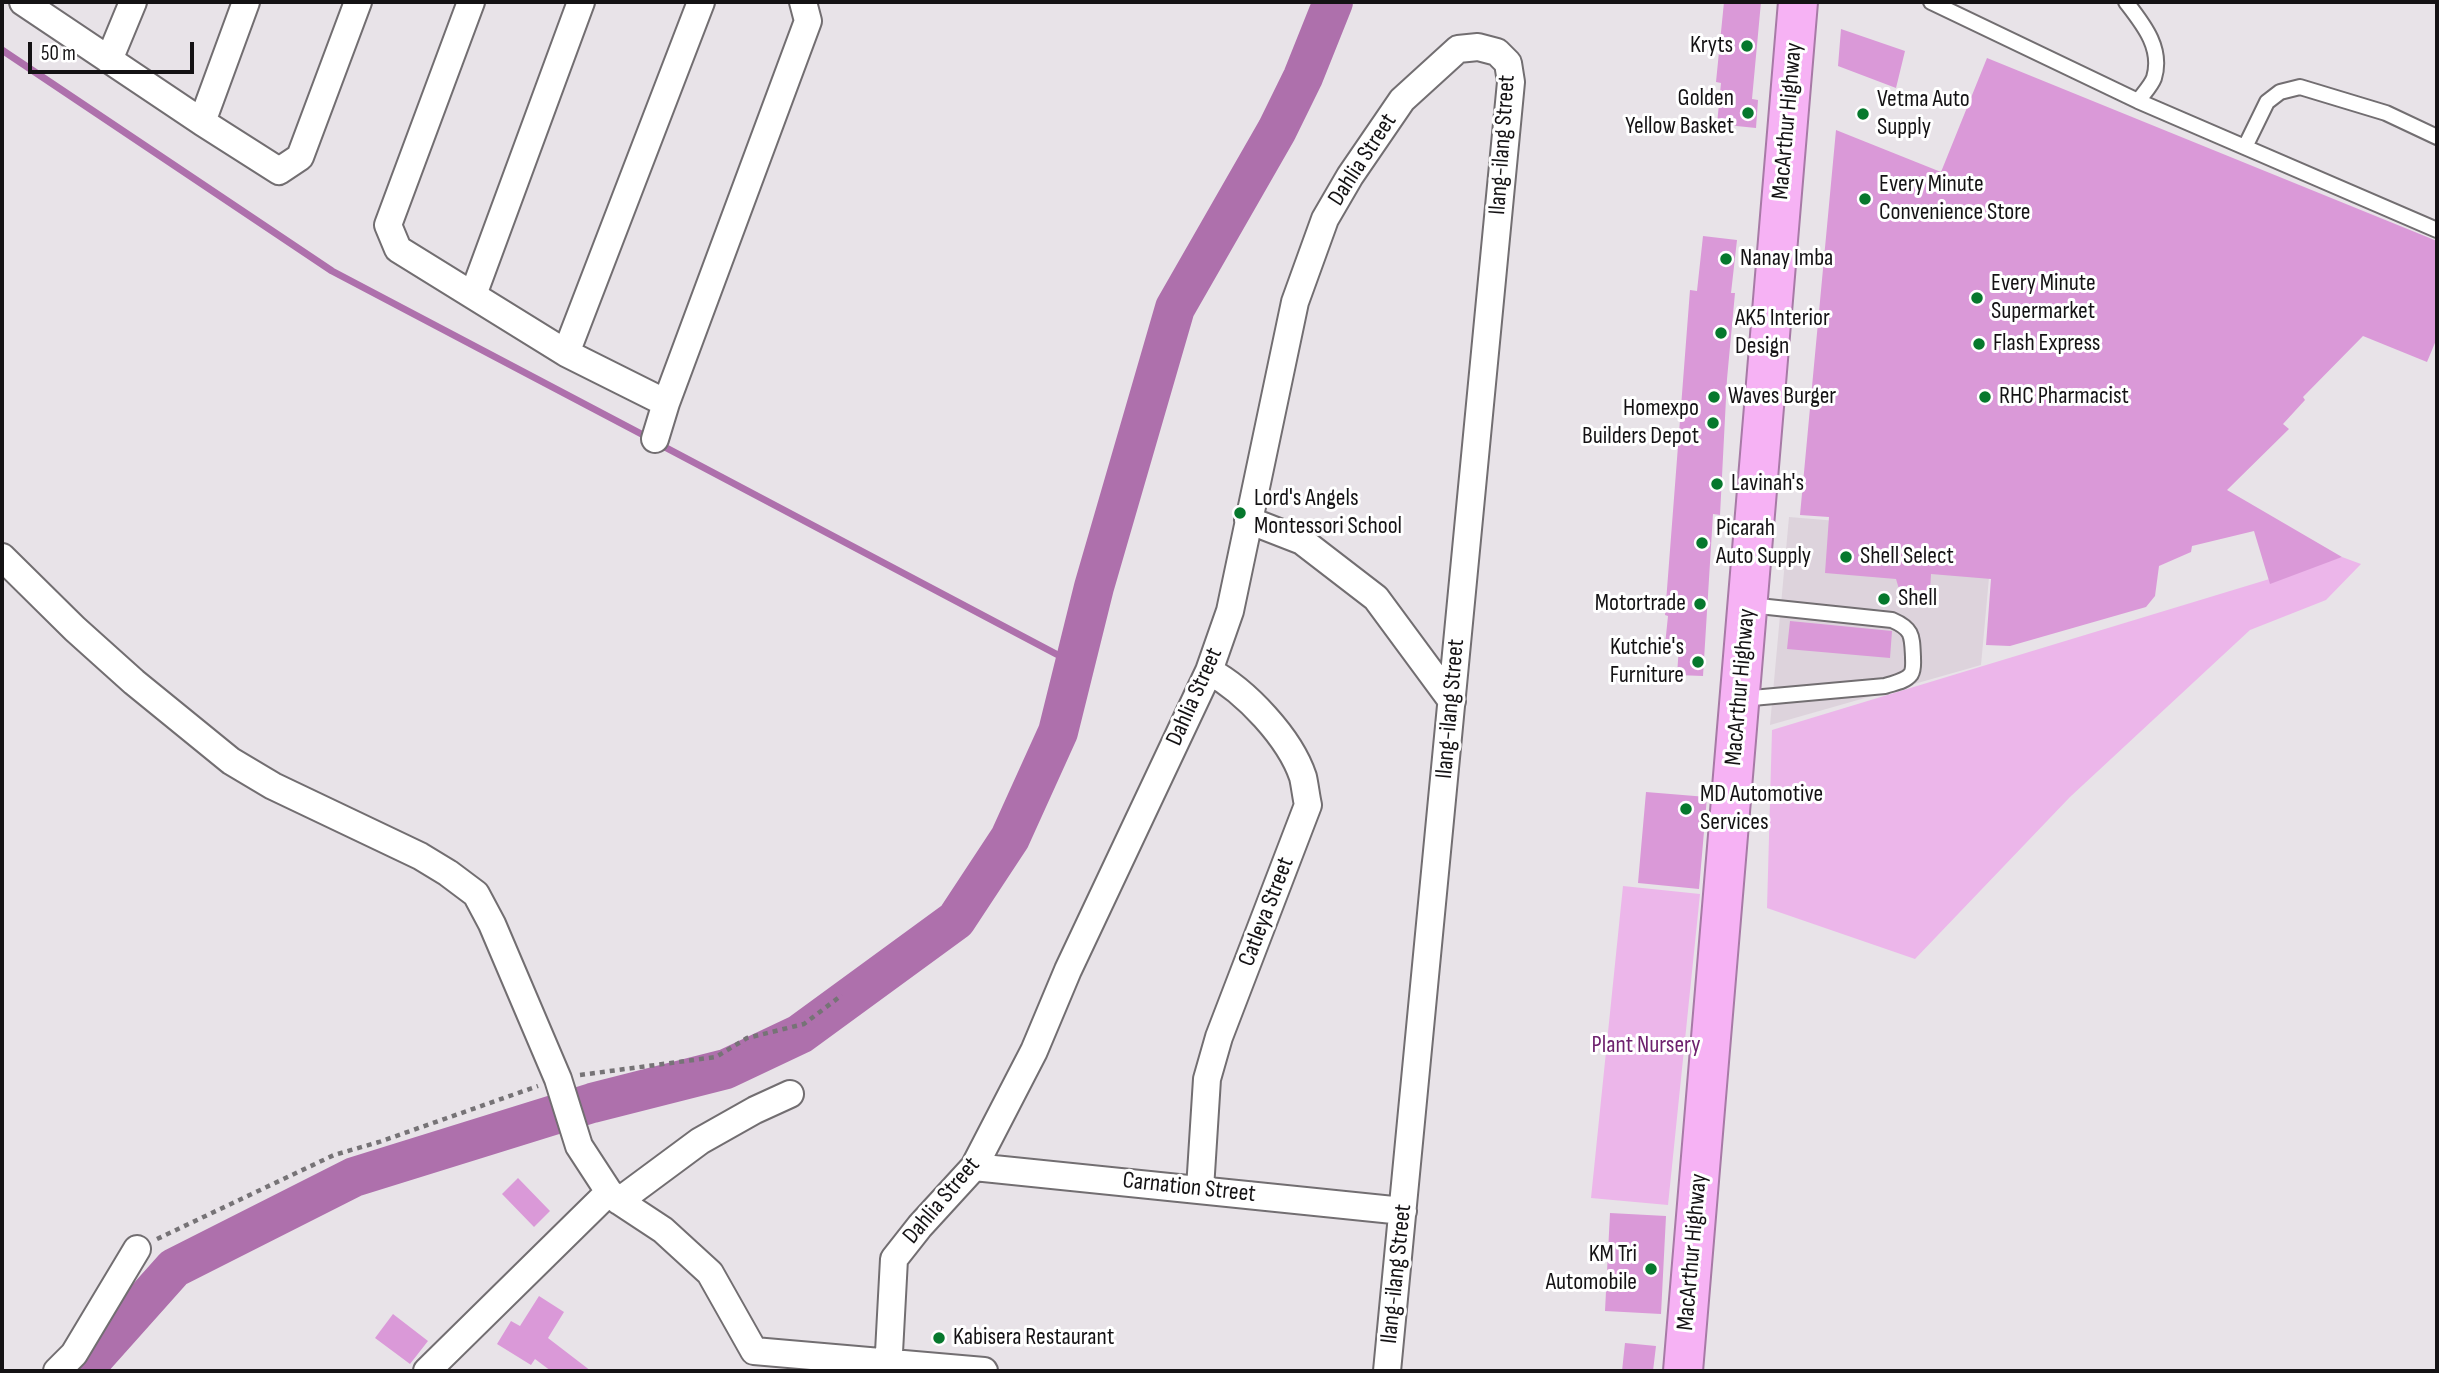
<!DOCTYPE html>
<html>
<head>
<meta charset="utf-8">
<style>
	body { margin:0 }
	#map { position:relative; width:2439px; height:1373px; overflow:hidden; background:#e8e3e8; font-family:"Sofia Sans Condensed",sans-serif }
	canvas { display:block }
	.frame { position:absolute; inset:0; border:4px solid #141214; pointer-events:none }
	.scale { position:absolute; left:28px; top:42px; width:166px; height:32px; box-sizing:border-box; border:4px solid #141214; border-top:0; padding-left:9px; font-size:21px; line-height:24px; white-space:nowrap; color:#141214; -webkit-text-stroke:5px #fff; paint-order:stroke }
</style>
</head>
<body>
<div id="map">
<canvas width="2439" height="1373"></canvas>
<div class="frame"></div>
<div class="scale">50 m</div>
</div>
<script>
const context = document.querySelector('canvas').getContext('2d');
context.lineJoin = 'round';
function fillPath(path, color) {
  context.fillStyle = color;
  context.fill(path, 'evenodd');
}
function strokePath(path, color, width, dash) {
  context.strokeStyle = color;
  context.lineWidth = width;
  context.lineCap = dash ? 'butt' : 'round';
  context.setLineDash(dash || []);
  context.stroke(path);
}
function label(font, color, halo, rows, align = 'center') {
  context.font = font + ' "Sofia Sans Condensed",sans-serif';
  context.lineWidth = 6;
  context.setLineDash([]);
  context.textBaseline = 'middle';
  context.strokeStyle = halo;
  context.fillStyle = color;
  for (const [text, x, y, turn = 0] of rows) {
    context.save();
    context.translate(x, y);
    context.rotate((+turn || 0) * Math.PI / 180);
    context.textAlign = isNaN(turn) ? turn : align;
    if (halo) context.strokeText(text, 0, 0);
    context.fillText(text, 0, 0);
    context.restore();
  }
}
fillPath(new Path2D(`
	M1789,517L1993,534L1981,665L1770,725Z`), '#ddd3dc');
fillPath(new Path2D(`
	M2342,557L2361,564L2326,600L2250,630L2070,797L1915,959L1767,908L1772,730Z
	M1623,886L1700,894L1668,1205L1591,1198Z`), '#ecb6ea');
strokePath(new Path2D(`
	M2,50L332,271L649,438
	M659,444L1075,664`), '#ae70ac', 7);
strokePath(new Path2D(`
	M82,1371L174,1268L354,1177L592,1103L726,1069L800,1034L956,920L1010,838L1058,732L1094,587L1175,308L1277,130L1303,77L1333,2`), '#ae70ac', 40);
fillPath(new Path2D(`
	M1724,2H1761L1752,99L1758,100L1756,128L1717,124L1721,83L1716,82Z
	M1841,29L1905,51L1896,88L1838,66Z
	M1987,58L2437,241V338L2427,362L2363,336L2303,397L2305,400L2283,424L2289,429L2227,490L2342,557L2270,584L2254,531L2192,546L2191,552L2159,566L2155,596L2146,607L2010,646L1986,645L1991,579L1931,574L1930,591L1899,589L1896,579L1825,573L1829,517L1800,515L1836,130L1941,172Z
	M1703,236L1737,240L1731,293H1735L1727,379L1720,515L1713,514L1703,676L1677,675L1679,646L1665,645L1668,616L1665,615L1690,290L1697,291Z
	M1790,621L1892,631L1890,658L1787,649Z
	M1646,792L1707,797L1699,889L1638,883Z
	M518,1178L550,1211L534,1227L502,1194Z
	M1610,1213L1666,1216L1661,1314L1605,1311Z
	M539,1296L564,1312L548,1338L591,1371H551L535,1359L531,1365L497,1344L511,1321L520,1326Z
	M393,1314L428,1341L410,1364L375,1338Z
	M1625,1343L1656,1346L1653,1371H1622Z`), '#da99d8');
const lane = new Path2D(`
	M1931,2L2138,101L2437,230
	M2126,2C2143,24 2163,48 2154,78C2151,86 2143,94 2138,101
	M2245,147L2267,102L2280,92L2300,87L2386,113L2437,137
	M1741,699L1885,686C1893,683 1905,682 1911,674C1914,669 1913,663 1913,657C1912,636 1913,629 1892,620L1749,605`);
const street = new Path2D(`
	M23,2L202,122L279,171L300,157L358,2
	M471,2L388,225L398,249L566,353L666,403
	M109,60L133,2
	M202,122L246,2
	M473,295L581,2
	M566,353L701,2
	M655,439L666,403L808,21L803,2
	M1248,520L1302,541L1376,598L1452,701
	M2,557L75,629L134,682L231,761L273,786L420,856L448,873L476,894L492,924L558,1079L579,1146L609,1192L619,1201L663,1230L710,1273L754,1351L984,1371
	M974,1167L1403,1211
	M1200,1189L1207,1079L1219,1037L1308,805C1306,796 1305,786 1303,777C1290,738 1246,691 1209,671
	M619,1201L700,1141L755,1110L790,1094
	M57,1371L74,1354L137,1249
	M427,1371L609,1192
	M888,1371L894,1259L920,1226L974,1167L1034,1051L1068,970L1209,671L1230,611L1295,302L1325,219L1350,176L1402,100L1458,49L1478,47L1497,52L1508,63L1511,82L1387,1371`);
const highway = new Path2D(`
	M1683,1371L1798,2`);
strokePath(lane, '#726e71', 18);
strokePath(street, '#726e71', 30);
strokePath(highway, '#a77aa6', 42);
strokePath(new Path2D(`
	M580,1075L716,1057L747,1038L804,1024L842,995
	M157,1239L334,1155L379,1142L538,1086`), '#767376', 4.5, [5, 5]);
strokePath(lane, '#fff', 14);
strokePath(street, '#fff', 26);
strokePath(highway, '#f6b2f4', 38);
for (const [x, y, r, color] of [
	[1747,46,7,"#06782d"],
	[1748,113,7,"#06782d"],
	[1863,114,7,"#06782d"],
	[1865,199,7,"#06782d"],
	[1726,259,7,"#06782d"],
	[1977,298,7,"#06782d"],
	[1721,333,7,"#06782d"],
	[1979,344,7,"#06782d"],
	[1714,397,7,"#06782d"],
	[1985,397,7,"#06782d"],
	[1713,423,7,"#06782d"],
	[1717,484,7,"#06782d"],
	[1240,513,7,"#06782d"],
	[1702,543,7,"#06782d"],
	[1846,557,7,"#06782d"],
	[1884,599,7,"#06782d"],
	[1700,604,7,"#06782d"],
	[1698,662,7,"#06782d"],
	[1686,809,7,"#06782d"],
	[1651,1269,7,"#06782d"],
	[939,1338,7,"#06782d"]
]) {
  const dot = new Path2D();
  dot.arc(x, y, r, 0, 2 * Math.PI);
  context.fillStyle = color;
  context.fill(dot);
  strokePath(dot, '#fff', 2.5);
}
label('24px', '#141214', '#fff', [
	["Kryts",1733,46,"right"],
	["Golden",1734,99,"right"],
	["Yellow Basket",1734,127,"right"],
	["Vetma Auto",1877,100],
	["Supply",1877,128],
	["Every Minute",1879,185],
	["Convenience Store",1879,213],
	["Nanay Imba",1740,259],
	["Every Minute",1991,284],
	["Supermarket",1991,312],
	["AK5 Interior",1735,319],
	["Design",1735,347],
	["Flash Express",1993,344],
	["Waves Burger",1728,397],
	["RHC Pharmacist",1999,397],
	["Homexpo",1699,409,"right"],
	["Builders Depot",1699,437,"right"],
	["Lavinah's",1731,484],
	["Lord's Angels",1254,499],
	["Montessori School",1254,527],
	["Picarah",1716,529],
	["Auto Supply",1716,557],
	["Shell Select",1860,557],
	["Shell",1898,599],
	["Motortrade",1686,604,"right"],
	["Kutchie's",1684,648,"right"],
	["Furniture",1684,676,"right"],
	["MD Automotive",1700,795],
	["Services",1700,823],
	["KM Tri",1637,1255,"right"],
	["Automobile",1637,1283,"right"],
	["Kabisera Restaurant",953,1338]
], 'left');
label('24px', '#141214', '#fff', [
	["MacArthur Highway",1788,121,-85],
	["Ilang-ilang Street",1503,145,-86],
	["Dahlia Street",1363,160,-57],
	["MacArthur Highway",1741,687,-85],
	["Dahlia Street",1195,697,-66],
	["Ilang-ilang Street",1451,709,-85],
	["Catleya Street",1267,912,-69],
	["Carnation Street",1189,1188,6],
	["Dahlia Street",942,1201,-50],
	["MacArthur Highway",1693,1252,-85],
	["Ilang-ilang Street",1397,1274,-84]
]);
label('24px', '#6e226e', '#fff', [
	["Plant Nursery",1646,1046]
]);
</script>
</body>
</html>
